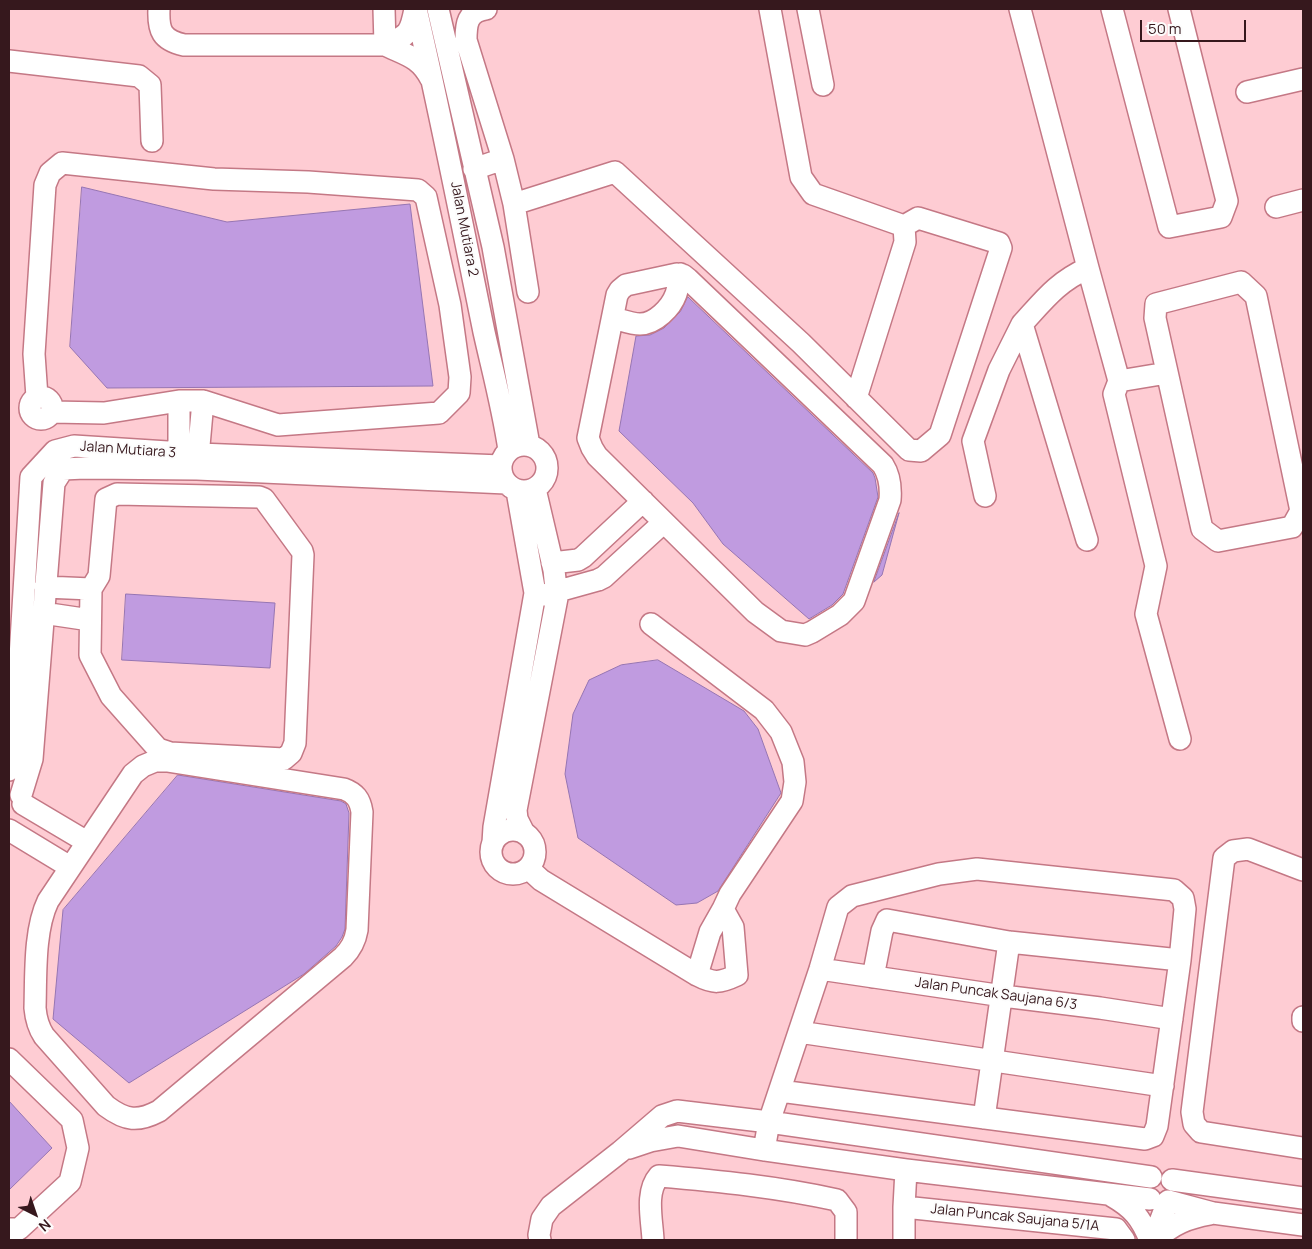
<!DOCTYPE html>
<html>
<head>
<meta charset="utf-8">
<style>
	body { margin:0 }
	#map { position:relative; width:1312px; height:1249px; overflow:hidden; background:#feccd3; font-family:Manrope,sans-serif }
	canvas { display:block }
	.frame { position:absolute; inset:0; border:10px solid #36181d; pointer-events:none }
	.north { position:absolute; left:10px; top:1189px; width:50px; height:50px; -webkit-text-stroke:4px #fcfcfc; paint-order:stroke; rotate:139deg; font-size:14px; font-weight:700; line-height:20px; text-align:center; color:#36181d }
	.north::after { content:''; display:block; margin:auto; width:18px; height:22px; background:#36181d; clip-path:polygon(50% 0,100% 100%,50% 72%,0 100%) }
	.scale { position:absolute; left:1140px; top:20px; width:106px; height:22px; box-sizing:border-box; border:2px solid #36181d; border-top:0; padding-left:6px; font-size:15px; line-height:18px; white-space:nowrap; color:#36181d; -webkit-text-stroke:4px #fcfcfc; paint-order:stroke }
</style>
</head>
<body>
<div id="map">
<canvas width="1312" height="1249"></canvas>
<div class="frame"></div>
<div class="north">N</div>
<div class="scale">50 m</div>
</div>
<script>
const context = document.querySelector('canvas').getContext('2d');
context.lineJoin = 'round';
function fillPath(path, color) {
  context.fillStyle = color;
  context.fill(path, 'evenodd');
}
function strokePath(path, color, width, dash) {
  context.strokeStyle = color;
  context.lineWidth = width;
  context.lineCap = dash ? 'butt' : 'round';
  context.setLineDash(dash || []);
  context.stroke(path);
}
function label(font, color, halo, rows, align = 'center') {
  context.font = font + ' Manrope,sans-serif';
  context.lineWidth = 4;
  context.setLineDash([]);
  context.textBaseline = 'middle';
  context.strokeStyle = halo;
  context.fillStyle = color;
  for (const [text, x, y, turn = 0] of rows) {
    context.save();
    context.translate(x, y);
    context.rotate((+turn || 0) * Math.PI / 180);
    context.textAlign = isNaN(turn) ? turn : align;
    if (halo) context.strokeText(text, 0, 0);
    context.fillText(text, 0, 0);
    context.restore();
  }
}
const building = new Path2D(`
	M82,187L227,222L410,204L433,386L107,388L70,347Z
	M688,297L873,473L875,478L878,497L843,594L832,605L809,619L723,544L693,503L619,431L636,336L650,335L664,328L680,312Z
	M899,513L882,575L874,582Z
	M126,594L275,603L270,668L122,660Z
	M658,660L744,711L758,729L781,793L718,891L697,903L676,905L578,838L565,774L573,714L589,680L621,665Z
	M178,775L341,801L346,804L349,813L345,929L342,937L336,946L304,974L129,1083L53,1019L63,910Z
	M9,1101L52,1148L9,1190Z`);
fillPath(building, '#c09be0');
strokePath(building, '#9675b2', 1);
const minor = new Path2D(`
	M159,9C158,31 162,40 184,45H385L384,9
	M415,9C410,35 408,35 385,45C406,55 420,57 431,79
	M416,9C441,116 462,224 484,332C493,372 503,409 509,450
	M438,9L493,247L529,445
	M808,9L823,85
	M1020,9L1088,268L1119,381L1114,394L1156,566L1146,614L1180,739
	M1112,9L1169,227L1221,217L1227,201L1179,9
	M9,61L139,76L150,85L152,141
	M1247,92L1303,79
	M503,159L514,204L615,172L801,343L909,450L921,451L940,435L1001,248L999,243L918,218L904,226L813,194L801,177L770,9
	M474,169L503,159L466,40C466,24 467,12 486,9
	M514,204L528,292
	M1276,207L1303,200
	M677,274L683,275L688,279L883,465C890,476 891,488 890,500L854,601L840,615L812,632L805,635L781,631L755,612L597,456L592,448L588,438L617,295L620,290L626,285Z
	M1241,282L1256,296L1301,511L1292,527L1218,541L1202,529L1155,318L1156,304Z
	M613,318C621,320 632,324 640,324C655,324 671,308 676,294C678,288 679,281 680,274
	M1119,381L1167,373
	M30 408a11 11 0 1 1 22 0a11 11 0 1 1-22 0Z
	M37,397L34,354L45,185L50,173L62,163L214,179L308,182L418,190L426,197L450,305L460,377L459,393L439,413L278,425L203,401H179L104,413L52,412
	M856,398L905,242L904,226
	M179,401V466
	M501 468a23 23 0 1 1 46 0a23 23 0 1 1-46 0Z
	M197,468L203,401
	M985,496L973,441L999,370L1022,324
	M1087,540L1022,324C1044,300 1057,282 1088,268
	M552,563L578,560L583,557L643,501
	M45,587L91,589L99,576L106,499L117,494L259,497L264,499L302,551L303,555L295,743L291,753L284,759L170,753L158,749L111,696L90,655L91,589
	M544,595L598,580L604,577L664,522
	M43,613L90,620
	M651,624L764,710L781,732L793,762L795,782L792,801L730,894L723,909
	M155,761H167L344,789C355,793 360,799 362,812L357,930C355,942 351,949 343,957L159,1111C138,1122 126,1121 106,1106L44,1036C38,1027 36,1019 35,1008C36,975 34,930 48,901L133,774L143,766Z
	M9,770L14,756L31,477L55,451L74,446L199,454L501,466
	M21,795L32,759L54,483L63,469L85,468L197,469L506,483
	M23,804L87,842
	M9,830L70,867
	M491 852a22 22 0 1 1 44 0a22 22 0 1 1-44 0Z
	M524,833L517,819L516,810L557,598L554,570L535,489
	M493,843L494,827L535,593L517,491
	M528,868L541,880L697,975C714,984 720,983 737,975L733,927L723,909L710,932L697,975
	M1303,870L1248,849L1233,851L1224,858L1192,1112L1194,1124L1201,1132L1303,1148
	M820,969L1003,996L1100,1008L1172,1019
	M873,977L882,931L887,920L1009,942L1180,960
	M1303,1017V1021
	M799,1032L1163,1086
	M9,1059L72,1120L78,1148L70,1182L19,1229H9
	M984,1118L1009,942
	M629,1148L650,1141L678,1136L764,1150L906,1170L1150,1199
	M764,1150L769,1122L820,969L838,907L852,896L939,874L977,869L1174,890L1183,898L1185,909L1180,960L1157,1126L1153,1136L1145,1139L780,1091
	M1172,1180L1303,1198
	M1112,1196C1133,1208 1141,1218 1150,1240
	M904,1207L1116,1229L1124,1240
	M540,1240L539,1235L542,1219L551,1206L620,1152L662,1116L677,1111L769,1122L1151,1177
	M653,1240C652,1219 645,1192 659,1176C719,1181 778,1187 837,1200L846,1212V1240
	M904,1240V1207L906,1170
	M1153,1240L1168,1201L1213,1213L1303,1225
	M1156,1240C1172,1224 1188,1218 1210,1214`);
strokePath(minor, '#c47885', 24);
strokePath(minor, '#fff', 21);
label('14px', '#36181d', '#fcfcfc', [
	["Jalan Mutiara 2",464,229,79],
	["Jalan Mutiara 3",128,450,4],
	["Jalan Puncak Saujana 6/3",996,994,8],
	["Jalan Puncak Saujana 5/1A",1015,1218,6]
]);
</script>
</body>
</html>
